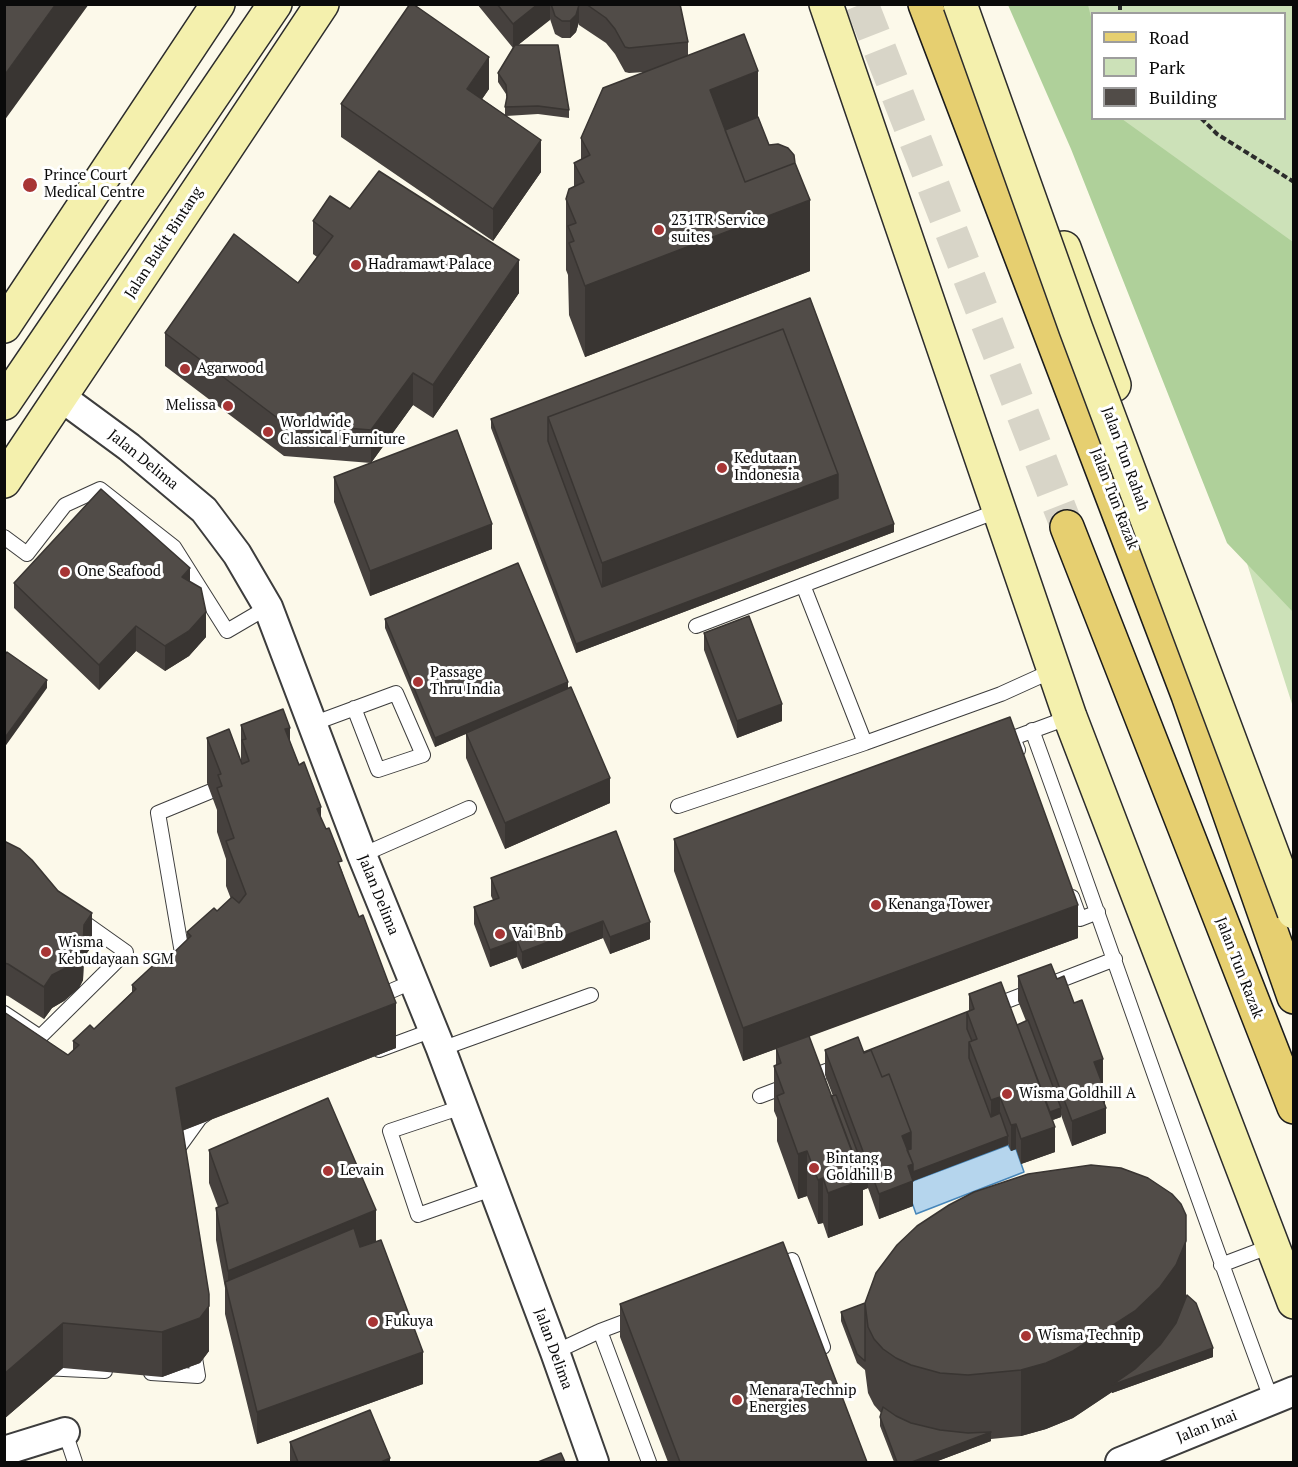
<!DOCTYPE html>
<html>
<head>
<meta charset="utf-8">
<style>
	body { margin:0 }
	#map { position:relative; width:1298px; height:1467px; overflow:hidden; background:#fcf9ea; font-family:"PT Serif",serif }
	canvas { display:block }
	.frame { position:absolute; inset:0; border:6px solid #0a0a0a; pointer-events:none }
	.legend { position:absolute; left:1091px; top:12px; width:195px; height:108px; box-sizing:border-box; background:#fff; border:2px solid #9d9d9d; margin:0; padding:8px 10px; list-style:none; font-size:18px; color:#0a0a0a }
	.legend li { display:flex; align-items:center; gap:12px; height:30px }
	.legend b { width:30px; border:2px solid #9d9d9d }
</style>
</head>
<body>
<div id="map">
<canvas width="1298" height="1467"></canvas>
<div class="frame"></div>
<ul class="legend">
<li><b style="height:8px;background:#e6cf70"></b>Road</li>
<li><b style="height:16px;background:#cce1b8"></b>Park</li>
<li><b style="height:16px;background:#514c48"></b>Building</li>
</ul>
</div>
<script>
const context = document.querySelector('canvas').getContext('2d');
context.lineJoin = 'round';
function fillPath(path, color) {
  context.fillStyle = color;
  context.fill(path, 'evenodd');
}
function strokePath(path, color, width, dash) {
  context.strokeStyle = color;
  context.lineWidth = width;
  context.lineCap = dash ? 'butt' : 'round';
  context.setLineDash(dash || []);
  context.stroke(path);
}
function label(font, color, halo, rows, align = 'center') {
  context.font = font + ' "PT Serif",serif';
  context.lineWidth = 6;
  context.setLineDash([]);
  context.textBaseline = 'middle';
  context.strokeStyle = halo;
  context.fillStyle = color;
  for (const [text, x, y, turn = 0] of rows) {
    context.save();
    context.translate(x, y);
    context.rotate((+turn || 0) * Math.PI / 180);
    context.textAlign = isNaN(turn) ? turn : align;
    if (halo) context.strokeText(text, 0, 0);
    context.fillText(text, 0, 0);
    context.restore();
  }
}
fillPath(new Path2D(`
	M1038,5H1293V707L1169,320ZM1092,14H1284V118H1092Z`), '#cce1b8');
fillPath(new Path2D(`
	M1008,5H1088L1092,21V118L1122,119L1293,242V612L1227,543L1071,149Z`), '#afd09a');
const water = new Path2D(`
	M1008,1145L1011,1150L1016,1149L1024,1172L916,1214L908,1191L910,1182Z`);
fillPath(water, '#b5d5ed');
strokePath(water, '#4686ba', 1.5);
strokePath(new Path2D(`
	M862,4L1067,527`), '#d8d5c8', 33, [33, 16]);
const service = new Path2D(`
	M4,537L27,554L65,505L100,489L174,547L227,631L268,607
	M803,585L865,743L1001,694L1054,670
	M696,626L1000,510
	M312,724L396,693L423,755L378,770L354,708
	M1032,730C1113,953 1189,1178 1272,1401
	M1018,750L1013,738L1070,717
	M678,806L865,743
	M362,855L469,808
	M1072,897L1080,919L1098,912
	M175,961L182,953L158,813L226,785
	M375,998L414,981
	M991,1007L1115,959
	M4,1013L40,1037L126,952L78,918
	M441,1049L591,995
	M379,1050L433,1030
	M760,1096L842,1065
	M462,1107L390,1131L418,1215L492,1189
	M174,1154L200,1118L207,1113
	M1221,1265L1271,1246
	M773,1267L792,1260L823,1347
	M600,1331L649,1462
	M555,1352L600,1331L637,1317
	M43,1368L105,1371
	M151,1373L198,1376L193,1346
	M65,1432L75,1462`);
const minor = new Path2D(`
	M61,397L129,447L204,510L237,554L268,607L362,855L441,1049L555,1352L594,1462
	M4,1451L65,1432
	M1120,1462L1294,1391`);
const secondary = new Path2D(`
	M826,4L1070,717L1294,1302
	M1064,248L1114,385
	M4,326L218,4
	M4,403L275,4
	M4,481C111,323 216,163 322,4`);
const primary = new Path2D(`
	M925,4L1188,695L1294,997
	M1067,527L1294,1107`);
strokePath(service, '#3d3d3d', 16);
strokePath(minor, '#3d3d3d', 32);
strokePath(secondary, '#2c2c2c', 36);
strokePath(primary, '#1b1b1b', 36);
strokePath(new Path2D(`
	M1120,4V14
	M1201,118L1217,134L1294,182`), '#2c2c2c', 4, [6, 3]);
strokePath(service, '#fff', 14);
strokePath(minor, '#fff', 28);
strokePath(secondary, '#f4f0ad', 33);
strokePath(primary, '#e6cf70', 33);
const secondaryBridge = new Path2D(`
	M960,4L1076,329L1294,912`);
strokePath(secondaryBridge, '#2c2c2c', 36, []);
strokePath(secondaryBridge, '#f4f0ad', 33);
fillPath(new Path2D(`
	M477,4H680L688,42V55L758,117L810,271L585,357L569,315L568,275L566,270V199L574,187V163L581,159V138L645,72L629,73L625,72L615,54L606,43L579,25V22L576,32L570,38H562L555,34L550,19L518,45L569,110V118L538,114L506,116L541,172L493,241L341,137V104L489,89L482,99L505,115V107L507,100L506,94L498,82V73L513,48Z
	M350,209L519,293L433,418L413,405L371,463L284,456L165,366V333L298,283L317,257L313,254V221Z
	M810,298L894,532L576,653L491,428V419Z
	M334,477L492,549L370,596L334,502Z
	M190,581L206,637L189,656L165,671L136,651L99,690L14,608V583Z
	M385,619L568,689L610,803L505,849L466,758V734L435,747L385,628Z
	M704,633L782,721L737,738L704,650Z
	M241,725L290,742L342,871L396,1048L182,1131L209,1351L200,1363L162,1377L63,1368L4,1419V1012L68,1055L73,1051V1041L94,1029L132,992V985L162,964L187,940V932L217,911L231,899L226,886V859L217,832V810L207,783V738L241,762Z
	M674,839L1078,938L809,1036L831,1096H833L825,1075V1050L864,1052L969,1011V994L1017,1025L1026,1021L1018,1001V976L1057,979L1103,1084L1105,1104L1106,1133L1072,1146L1061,1115V1117L1053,1120L1055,1152L1021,1164L1016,1149L1011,1151L1008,1144L913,1181V1206L879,1219L868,1188L863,1190V1225L828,1238L823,1223L818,1224L807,1196L798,1199L777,1141V1118L774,1111V1066L776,1065V1049L743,1061L674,871Z
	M4,841L92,946L84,957L83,980L79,988L64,1001L52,1008L44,1019L8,996L4,995Z
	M491,878L650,939L610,954L603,938L522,969L517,957L490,967L474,924V907L493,900L491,896Z
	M209,1150L376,1242L423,1384L257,1444L225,1314V1288L216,1240V1208L218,1207L209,1183Z
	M1186,1296L1213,1357L1112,1393V1392L1073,1418L1046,1429L1021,1436L991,1439V1441L935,1462H894L880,1426V1417L881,1413L874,1405L868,1393L865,1370L857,1363L841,1321V1312Z
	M620,1304L867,1462H668L620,1337Z
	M290,1442L390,1462H290Z`), '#46413e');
fillPath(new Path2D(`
	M56,4H89L4,121V76Z
	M538,4H550V20L513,49V24Z
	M579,5V22L576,32L570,38V21Z
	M489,57V89L467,121V89Z
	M758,71V143L718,158L710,90Z
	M541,140V172L493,241V209Z
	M810,200V271L585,357V286Z
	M519,260V293L433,418V385Z
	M413,373V405L371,463V430Z
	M838,474V507L602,596V563Z
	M492,524V549L370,596V571Z
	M894,524V532L576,653V644Z
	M190,568V593L182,577Z
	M206,612V637L189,656L165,671V646Z
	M136,626V651L99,690V665Z
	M47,680V688L4,748V739Z
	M568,682V690L435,747V738Z
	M782,704V721L737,738V721Z
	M290,728V773L285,729Z
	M610,778V803L505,849V823Z
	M321,807V852L317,809Z
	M1078,905V938L743,1061V1028Z
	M92,913V946L84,957L83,980L79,988L64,1001L52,1008L44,1019V987Z
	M603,921V938L522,969V952Z
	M650,922V939L610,954V937Z
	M517,940V957L490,967V950Z
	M396,1003V1048L176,1133V1088Z
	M1103,1059V1084L1094,1087V1062Z
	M1105,1091V1108H1106V1133L1072,1146V1121L1100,1093Z
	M1000,1097V1122L991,1126V1100Z
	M1061,1108V1117L1044,1123V1114Z
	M1016,1124V1149L1011,1151V1125Z
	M1055,1127V1152L1021,1164V1139Z
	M911,1132V1158L902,1136Z
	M1008,1136V1145L913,1181V1206L879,1219V1194L908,1166Z
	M807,1151V1196L798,1199V1154Z
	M823,1178V1223L818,1224V1180Z
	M863,1180H868V1188L863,1190V1225L828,1238V1193Z
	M376,1210V1243L228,1293V1271Z
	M1186,1215V1307L1213,1348V1357L1112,1393V1392L1073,1418L1046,1429L1021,1436V1370Z
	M209,1306V1351L200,1363L162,1377V1332Z
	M63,1323V1368L4,1419V1374Z
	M423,1352V1384L257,1444V1412Z
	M991,1432V1441L935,1462H912Z
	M390,1458V1462H380Z`), '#393532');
const building = new Path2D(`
	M4,4H56L4,76Z
	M410,4H413L489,57L467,89L541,140L493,209L341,104Z
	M497,4H538L513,24Z
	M551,4H579V5L576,15L570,21H562L555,16Z
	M586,4H680L688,42L629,48L625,47L615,29L606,18Z
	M744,34L758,71L710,90L745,182L795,163L810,200L585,286L569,243L574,241L568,226L576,223L566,199L569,189L584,182L574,163L590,155L581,138L603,88Z
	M515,45H558L569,110L538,106L505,107L507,97L506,85L498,73Z
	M758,117L769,145L778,144L788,148L794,155L795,163L745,182L725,130Z
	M379,171L519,260L433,385L413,373L371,430L284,423L165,333L234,234L298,283L333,236L313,221L330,196L350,209Z
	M810,298L894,524L576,644L491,419ZM783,329L838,474V498L602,587L548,441V417Z
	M783,329L838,474L602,563L548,417Z
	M457,430L492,524L370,571L334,477Z
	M101,489L190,568L182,577L201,588L206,612L189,631L165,646L136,626L99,665L14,583Z
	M518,563L568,682L435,738L385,619Z
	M749,616L782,704L737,721L704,633Z
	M7,652L47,680L4,739V656Z
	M571,687L610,778L505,823L466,733Z
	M283,709L290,728L285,729L299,765L304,762L321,807L317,809L326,829L329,828L342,861L338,862L359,917L363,915L396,1003L176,1088L209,1294V1306L200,1318L162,1332L63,1323L4,1374V1012L68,1055L79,1045L73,1041L90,1025L94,1029L136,989L132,985L159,960L162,964L191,936L187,932L214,908L217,911L232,897L239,903L246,894L226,841L234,838L217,788L222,786L218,775L221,774L207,738L229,729L242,764L249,761L242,740L246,739L241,725Z
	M1010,717L1078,905L743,1028L674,839Z
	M616,831L650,922L610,937L603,921L522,952L517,940L490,950L474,907L499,898L491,878Z
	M4,841L20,849L32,860L58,891L92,913L84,925L83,948L79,955L64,969L52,975L44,987L8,964L4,963Z
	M1051,964L1057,979L1064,976L1074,1003L1082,1000L1103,1059L1094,1062L1105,1091L1100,1093L1106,1108L1072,1121L1018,976Z
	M1001,982L1055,1127L1021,1139L1016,1124L1011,1125L1000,1097L991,1100L969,1042L977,1039L967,1012L974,1009L969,994Z
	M969,1011L967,1012V1029L972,1041L969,1042V1058L991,1117L1000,1113L1008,1136L913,1172V1164L907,1150L911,1149V1132L889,1074L882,1077L871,1050L864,1053V1052Z
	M1028,1020L1061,1108L1050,1112L1017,1025Z
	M809,1036L863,1180L828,1193L823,1178L818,1180L807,1151L798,1154L777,1096L784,1093L774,1066L781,1063L776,1048Z
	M858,1037L864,1053L871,1050L882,1077L889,1074L911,1132L902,1136L913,1164L908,1166L913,1181L879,1194L825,1050Z
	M836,1095L868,1180L863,1181L831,1096Z
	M328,1098L376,1210L228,1271L216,1208L228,1203L209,1150Z
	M1091,1165L1121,1168L1148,1178L1172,1194L1181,1204L1186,1215V1241L1176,1265L1160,1287L1135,1311L1073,1351L1046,1363L1021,1370L968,1375L940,1373L911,1365L896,1358L883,1349L874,1339L868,1327L865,1303L876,1273L897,1245L917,1226L949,1205L974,1192L1028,1174Z
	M354,1228L360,1247L381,1240L423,1352L257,1412L225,1282Z
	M783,1242L867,1462H680L620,1304Z
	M1187,1295L1196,1303L1213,1348L1112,1385L1135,1369L1160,1345L1176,1323Z
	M865,1303V1361L857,1354L841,1312Z
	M883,1407L896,1416L911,1423L940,1430L968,1433L991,1432L912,1462H897L880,1417Z
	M370,1410L390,1458L381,1462H298L290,1442Z
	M561,1453L565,1462H538Z`);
fillPath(building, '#514c48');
strokePath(building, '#393532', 1.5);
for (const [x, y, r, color] of [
	[30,185,8,"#a73535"],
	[659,230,6,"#a73535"],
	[356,265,6,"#a73535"],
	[185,369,6,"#a73535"],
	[228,406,6,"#a73535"],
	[268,432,6,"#a73535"],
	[722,468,6,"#a73535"],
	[65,572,6,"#a73535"],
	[418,682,6,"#a73535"],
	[876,905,6,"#a73535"],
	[500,934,6,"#a73535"],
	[46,952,6,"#a73535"],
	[1007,1094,6,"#a73535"],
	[814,1168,6,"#a73535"],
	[328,1171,6,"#a73535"],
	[373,1322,6,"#a73535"],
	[1026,1336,6,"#a73535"],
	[737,1400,6,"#a73535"]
]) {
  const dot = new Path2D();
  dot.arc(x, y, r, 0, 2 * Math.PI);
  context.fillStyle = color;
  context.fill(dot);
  strokePath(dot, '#fff', 2);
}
label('15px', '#0a0a0a', '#fff', [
	["Prince Court",44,176],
	["Medical Centre",44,193],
	["231TR Service",671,221],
	["suites",671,238],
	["Hadramawt Palace",368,265],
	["Agarwood",197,369],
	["Melissa",216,406,"right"],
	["Worldwide",280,423],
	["Classical Furniture",280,440],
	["Kedutaan",734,459],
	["Indonesia",734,476],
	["One Seafood",77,572],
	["Passage",430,673],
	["Thru India",430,690],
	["Kenanga Tower",888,905],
	["Vai Bnb",512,934],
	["Wisma",58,943],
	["Kebudayaan SGM",58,960],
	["Wisma Goldhill A",1019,1094],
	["Bintang",826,1159],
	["Goldhill B",826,1176],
	["Levain",340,1171],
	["Fukuya",385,1322],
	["Wisma Technip",1038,1336],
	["Menara Technip",749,1391],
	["Energies",749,1408]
], 'left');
label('15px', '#0a0a0a', '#fff', [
	["Jalan Bukit Bintang",164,243,-57],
	["Jalan Tun Rahah",1125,459,70],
	["Jalan Delima",143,460,39],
	["Jalan Tun Razak",1114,499,69],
	["Jalan Delima",378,895,68],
	["Jalan Tun Razak",1239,968,69],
	["Jalan Delima",553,1349,70],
	["Jalan Inai",1207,1427,-22]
]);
</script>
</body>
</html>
